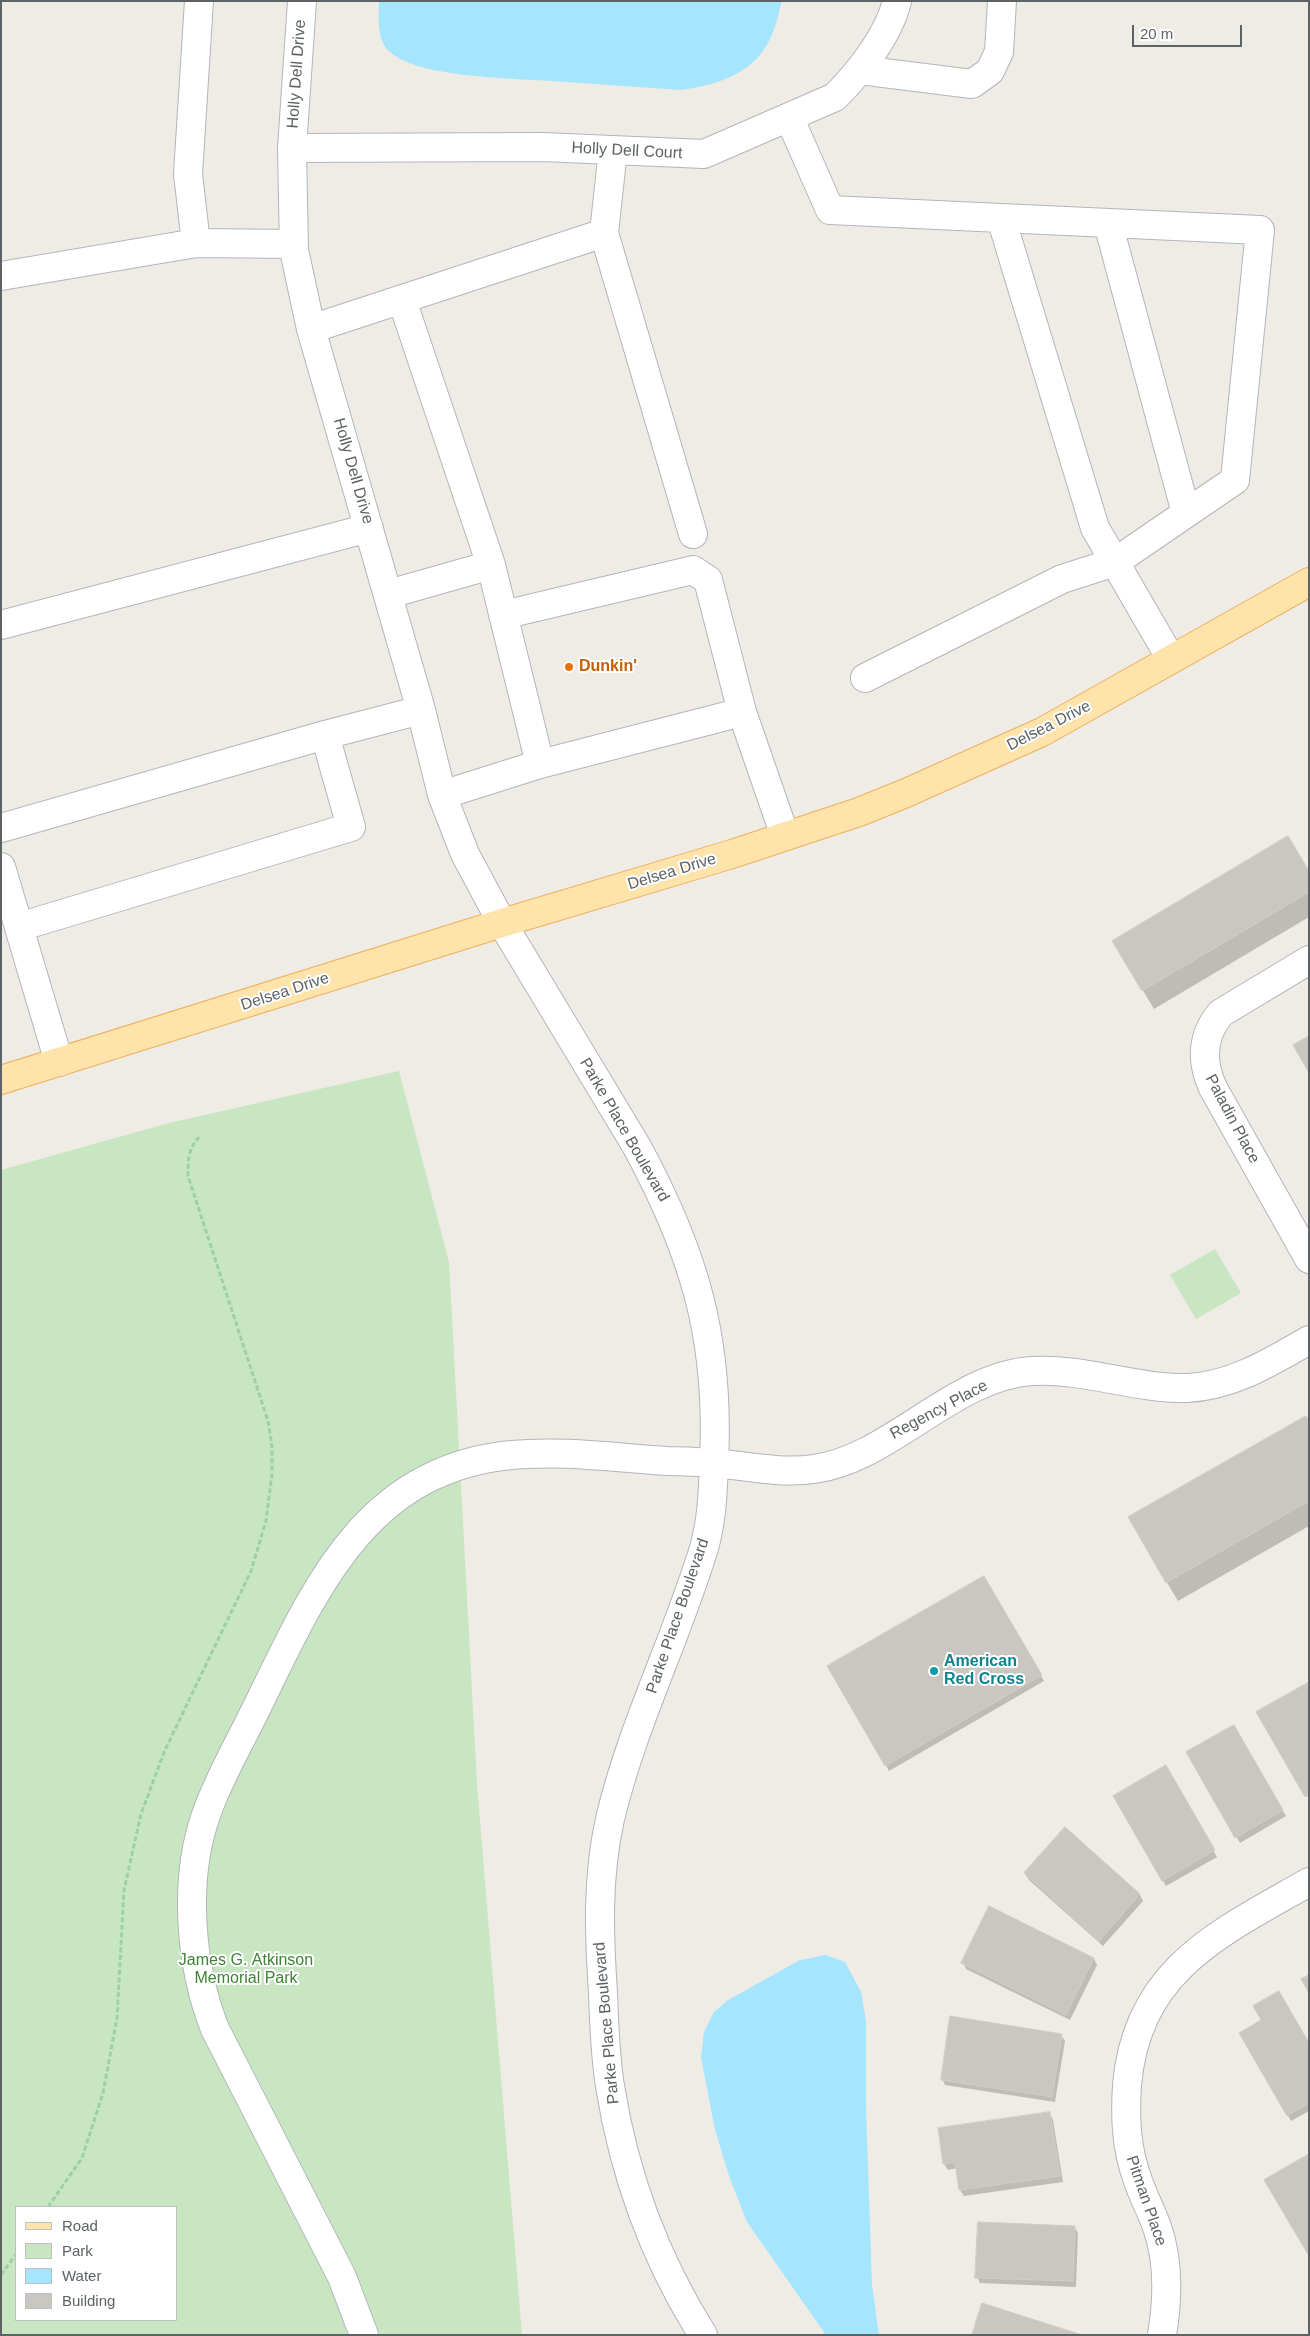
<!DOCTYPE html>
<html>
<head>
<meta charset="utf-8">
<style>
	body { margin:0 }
	#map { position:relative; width:1310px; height:2336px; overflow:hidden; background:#efebe5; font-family:Helvetica,sans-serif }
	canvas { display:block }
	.frame { position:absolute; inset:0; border:2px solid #5d6265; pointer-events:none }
	.legend { position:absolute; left:15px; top:2206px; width:162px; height:115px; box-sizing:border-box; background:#fff; border:1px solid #bec0c1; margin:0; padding:6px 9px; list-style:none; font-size:15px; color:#5d6265 }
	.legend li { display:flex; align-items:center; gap:10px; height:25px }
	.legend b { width:25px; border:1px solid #bec0c1 }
	.scale { position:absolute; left:1132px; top:25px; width:110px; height:22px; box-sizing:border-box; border:2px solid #5d6265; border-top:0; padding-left:6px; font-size:15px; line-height:18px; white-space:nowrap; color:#5d6265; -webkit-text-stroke:4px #fff; paint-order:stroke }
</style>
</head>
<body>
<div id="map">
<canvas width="1310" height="2336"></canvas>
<div class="frame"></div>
<ul class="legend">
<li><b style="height:6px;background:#fee3ab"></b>Road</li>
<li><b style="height:14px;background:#c8e6c2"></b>Park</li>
<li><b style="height:14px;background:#a6e5fe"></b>Water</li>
<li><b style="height:14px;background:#cac6c1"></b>Building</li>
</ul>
<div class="scale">20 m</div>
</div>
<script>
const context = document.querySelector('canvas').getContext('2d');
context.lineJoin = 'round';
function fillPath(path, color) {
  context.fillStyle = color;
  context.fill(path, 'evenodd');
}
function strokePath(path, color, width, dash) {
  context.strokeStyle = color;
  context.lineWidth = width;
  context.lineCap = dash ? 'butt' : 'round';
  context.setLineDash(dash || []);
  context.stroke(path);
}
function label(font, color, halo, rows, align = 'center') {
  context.font = font + ' Helvetica,sans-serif';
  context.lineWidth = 4;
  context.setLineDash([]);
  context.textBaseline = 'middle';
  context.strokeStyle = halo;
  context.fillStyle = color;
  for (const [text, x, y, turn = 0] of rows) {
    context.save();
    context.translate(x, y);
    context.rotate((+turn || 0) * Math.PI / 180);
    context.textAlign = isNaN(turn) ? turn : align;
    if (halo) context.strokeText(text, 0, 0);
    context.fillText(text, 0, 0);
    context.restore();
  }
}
fillPath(new Path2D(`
	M399,1071L449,1262L477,1784L522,2335H1V1170L169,1123ZM16,2207H176V2320H16Z
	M1215,1249L1241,1293L1196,1319L1170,1275Z`), '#c8e6c2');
fillPath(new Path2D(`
	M379,1H782C778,16 774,35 765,48C746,77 713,85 681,90C638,87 595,84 552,81C512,78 419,78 390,52C376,40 379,17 379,1Z
	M826,1955L845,1962L861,1992L866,2021V2109L872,2284L879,2335H826L747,2222L730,2179L715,2130L701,2057L704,2032L714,2012L728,2000L800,1960Z`), '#a6e5fe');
fillPath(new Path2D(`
	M1309,874V917L1154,1009L1114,941Z
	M1309,1423V1526L1178,1601L1129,1518Z
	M984,1577L1044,1681L889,1771L829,1667Z
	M1234,1726L1286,1816L1240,1843L1188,1753Z
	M1166,1767L1217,1857L1166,1886L1114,1796Z
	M1065,1829L1140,1895L1143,1901L1103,1946L1029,1880L1025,1874Z
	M990,1908L1094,1959L1097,1965L1070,2020L966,1969L963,1963Z
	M1241,2033L1309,2045V2111L1291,2121Z
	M1061,2035L1065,2041L1055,2102L945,2085L942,2079Z
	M1050,2114L1053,2120L1063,2182L964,2196L960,2190L957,2168L948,2170L944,2164Z
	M1075,2228L1078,2233L1076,2287L980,2283L977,2277Z`), '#0003');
const building = new Path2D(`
	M1288,836L1309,871V892L1142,991L1112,941Z
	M1309,1036V1073L1293,1045Z
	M1306,1416L1309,1421V1501L1166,1583L1128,1517Z
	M984,1576L1042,1675L885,1766L827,1666Z
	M1309,1682V1795L1305,1797L1256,1712Z
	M1234,1725L1283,1810L1235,1838L1186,1752Z
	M1166,1765L1215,1850L1162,1881L1113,1796Z
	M1065,1827L1140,1894L1099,1941L1024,1873Z
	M989,1906L1094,1958L1066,2015L961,1963Z
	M1309,1975V1993L1301,1979Z
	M1279,1991L1309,2043V2103L1287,2116L1239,2033L1261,2020L1253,2006Z
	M950,2016L1062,2034L1052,2097L941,2080Z
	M1050,2112L1060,2176L959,2190L955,2162L943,2164L938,2128Z
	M1309,2154V2256L1264,2180Z
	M978,2222L1075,2226L1073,2281L975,2278Z
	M982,2303L1082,2335H972Z`);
fillPath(building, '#cac6c1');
strokePath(building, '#d4ccc3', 1);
const minor = new Path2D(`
	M302,1L292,148L294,250L311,329L421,710L442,795L465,854L502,923L637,1147C695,1254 720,1340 714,1462C713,1491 712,1520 704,1548C676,1640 632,1726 610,1819C597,1877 599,1934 603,1993C604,2024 605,2055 610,2086C624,2174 655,2259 703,2335
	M860,70L972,84L990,71L999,52L1002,1
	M789,117L830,210L1001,218
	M292,148L543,147L704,154L835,97C859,73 889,35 897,1
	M613,150L604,233L693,534
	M1108,223L1186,513
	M196,243L188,174L199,1
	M1,276L196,243L294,244
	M311,329L604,233
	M491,565L540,764
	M389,594L491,565L402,300
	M503,615L693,570L708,580L742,712L785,836
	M1,625L369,528
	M865,678L1062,579L1115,562L1235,480L1260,230L1001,218L1095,528L1171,659
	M442,795L540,764L742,712
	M1,828L325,735
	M1,867L59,1062
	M19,927L351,827L325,735L421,710
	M1309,960L1221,1013C1201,1036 1201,1062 1213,1088L1309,1259
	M364,2335L342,2277L215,2029C190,1966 183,1880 206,1815C217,1783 234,1753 249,1723C309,1604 357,1469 512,1455C561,1450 617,1458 667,1461C682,1461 698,1462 714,1463C747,1466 781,1474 814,1469C890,1459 953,1376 1032,1371C1084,1368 1135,1389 1187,1388C1232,1386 1271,1362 1309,1340
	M1162,2335C1168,2299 1169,2261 1157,2227C1151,2210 1142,2194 1137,2178C1126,2147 1125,2117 1127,2085C1137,1969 1220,1933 1309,1882`);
const major = new Path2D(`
	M1,1080L502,923L732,854L859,812L906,793L1042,732L1309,582`);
strokePath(minor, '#b2b6ba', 30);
strokePath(major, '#efb05e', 30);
strokePath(new Path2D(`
	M48,2207L82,2158L103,2093L117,2018L124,1890L141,1814L165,1750L251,1571L266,1521L272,1474V1446L268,1421L188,1176C188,1161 188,1149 199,1137
	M1,2275L16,2254`), '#9fcfa5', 3, [5, 2.5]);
strokePath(minor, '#fff', 28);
strokePath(major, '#fee3ab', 28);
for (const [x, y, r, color] of [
	[569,667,5,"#e8710a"],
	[934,1671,5,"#0f9aa8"]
]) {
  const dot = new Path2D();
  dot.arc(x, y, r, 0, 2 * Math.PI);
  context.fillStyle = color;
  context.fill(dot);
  strokePath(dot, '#fff', 2);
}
label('16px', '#5d6265', '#fff', [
	["Holly Dell Drive",297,74,-86],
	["Holly Dell Court",627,151,3],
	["Holly Dell Drive",353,471,74],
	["Delsea Drive",1049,726,-27],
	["Delsea Drive",672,872,-17],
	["Delsea Drive",285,992,-18],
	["Paladin Place",1232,1119,62],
	["Parke Place Boulevard",624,1130,60],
	["Regency Place",939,1410,-28],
	["Parke Place Boulevard",678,1616,-71],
	["Parke Place Boulevard",607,2023,-95],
	["Pitman Place",1146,2201,71]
]);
label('bold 16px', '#c56008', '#fff', [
	["Dunkin'",579,667]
], 'left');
label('bold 16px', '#0d838f', '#fff', [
	["American",944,1662],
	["Red Cross",944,1680]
], 'left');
label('16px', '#3f8336', '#fff', [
	["James G. Atkinson",246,1961],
	["Memorial Park",246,1979]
]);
</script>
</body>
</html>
